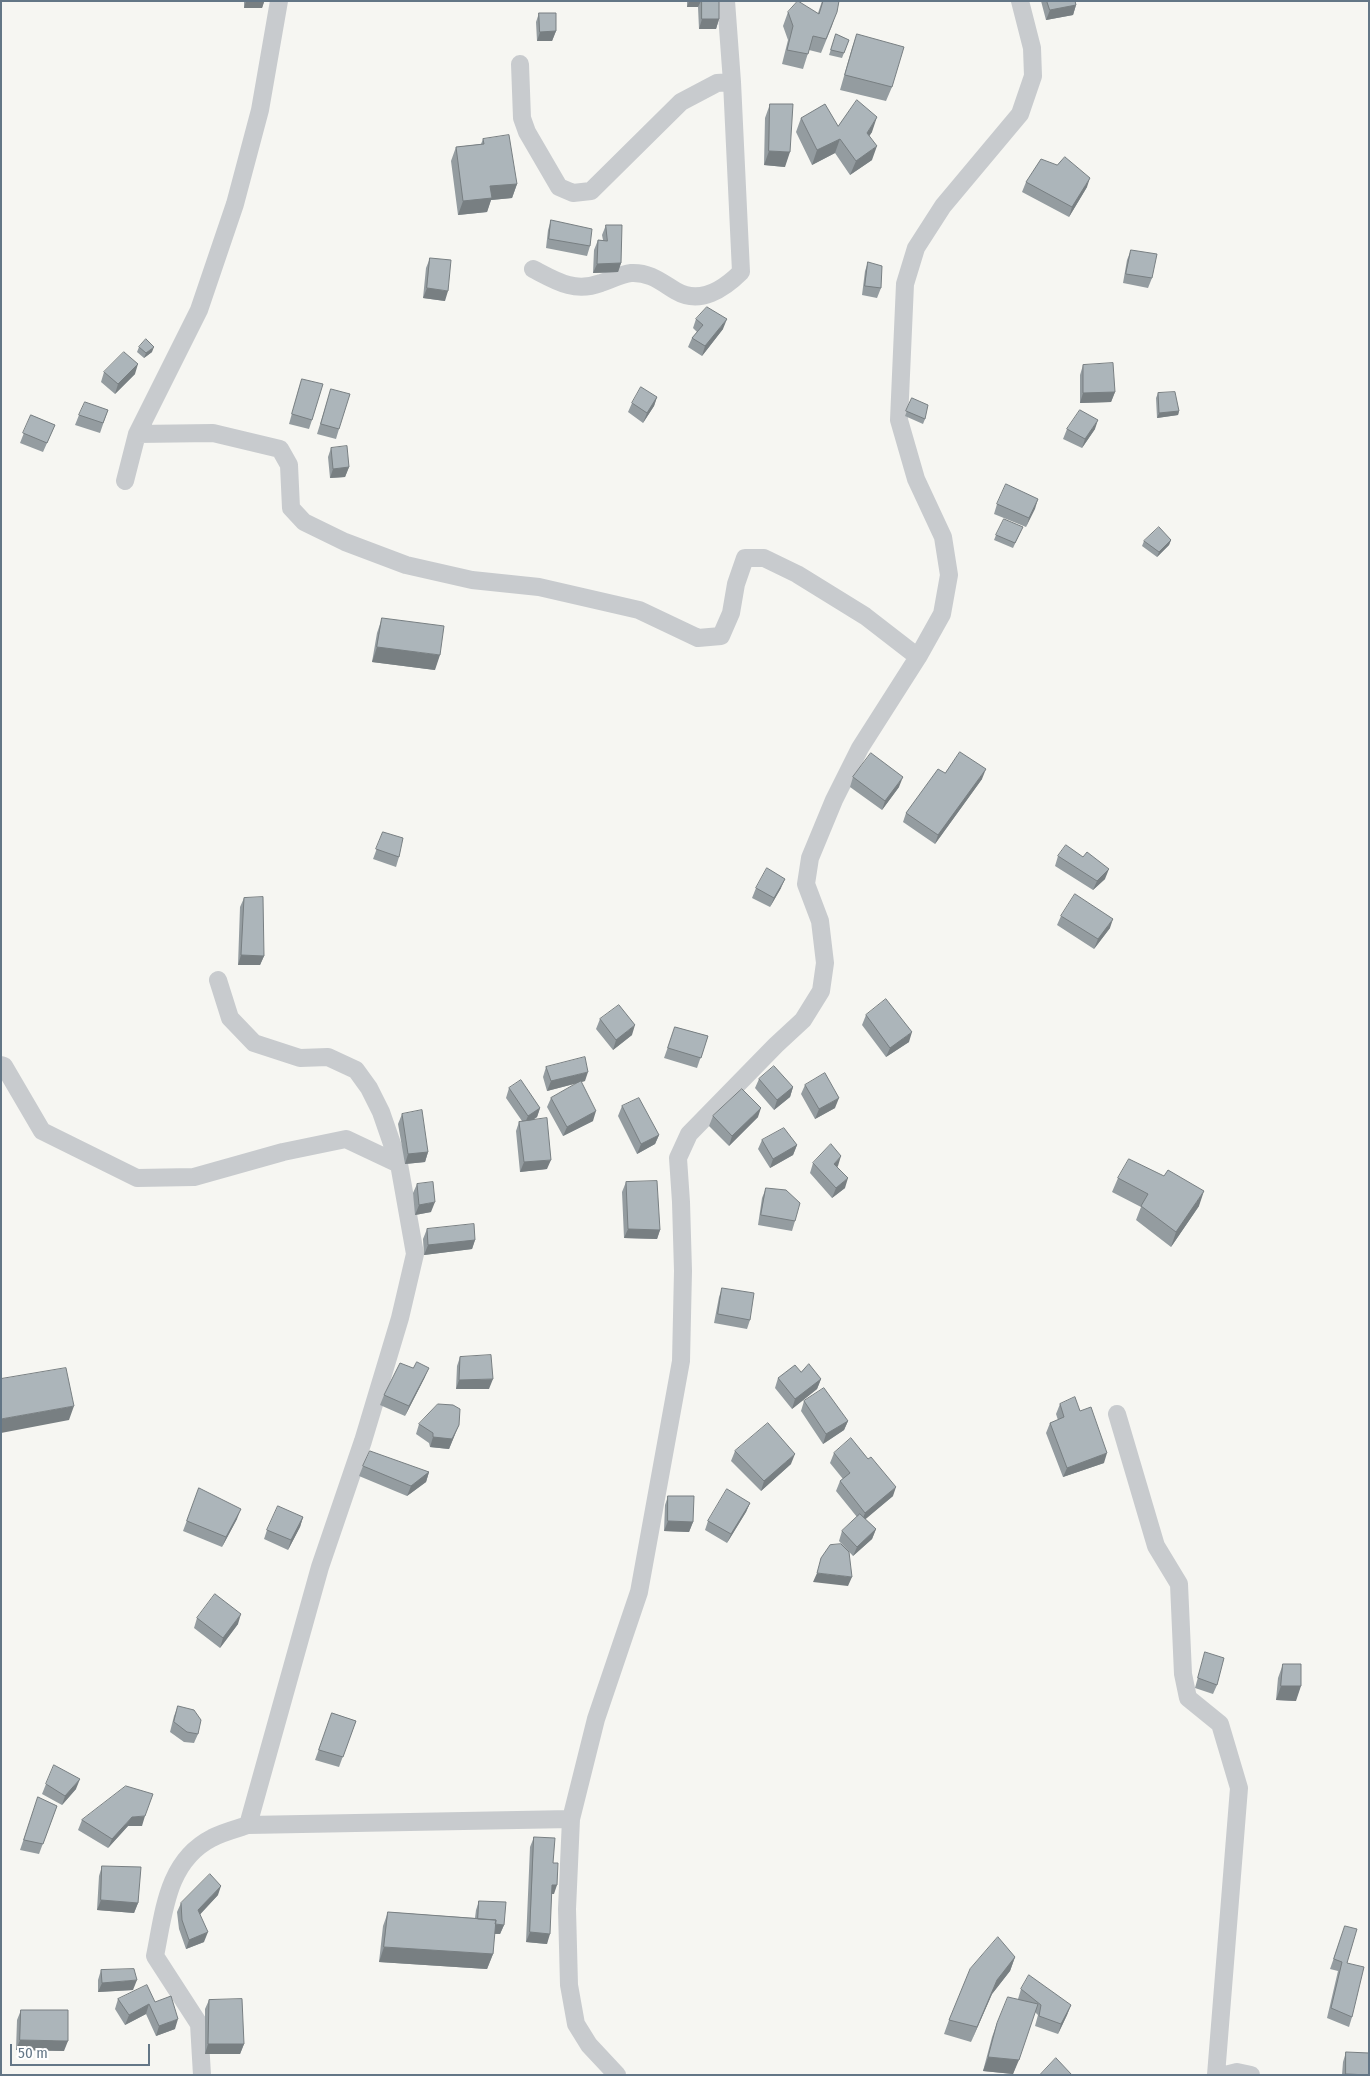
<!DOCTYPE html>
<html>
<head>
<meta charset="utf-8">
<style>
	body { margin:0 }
	#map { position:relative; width:1370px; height:2076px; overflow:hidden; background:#f6f6f2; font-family:"Fira Sans Condensed",sans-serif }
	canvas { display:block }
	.frame { position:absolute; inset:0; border:2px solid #637686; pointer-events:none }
	.scale { position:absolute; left:10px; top:2044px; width:140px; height:22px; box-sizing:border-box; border:2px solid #637686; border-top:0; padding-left:6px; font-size:15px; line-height:18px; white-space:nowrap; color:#637686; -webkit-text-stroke:4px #fff; paint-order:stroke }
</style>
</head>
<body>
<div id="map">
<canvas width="1370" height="2076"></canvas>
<div class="frame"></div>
<div class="scale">50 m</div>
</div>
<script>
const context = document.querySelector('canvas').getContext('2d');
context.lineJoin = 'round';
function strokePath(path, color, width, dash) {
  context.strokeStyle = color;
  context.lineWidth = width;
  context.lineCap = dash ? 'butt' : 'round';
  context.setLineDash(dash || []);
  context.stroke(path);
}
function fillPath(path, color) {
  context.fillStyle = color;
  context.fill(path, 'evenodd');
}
strokePath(new Path2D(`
	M520,64L522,118L527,132L559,187L573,193L591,191L681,102L717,83L732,82
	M533,269C556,281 574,293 601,283C611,280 621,274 631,273C650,272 661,282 676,291C700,305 724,289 741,272L732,82L726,1
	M137,434L213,433L280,449L289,465L291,508L304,522L345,542L406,565L472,580L539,587L639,610L698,638L721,636L731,613L736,584L745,558H764L797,574L865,616L918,657
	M125,481L137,434L199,310L235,204L260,110L279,1
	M218,980L230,1018L254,1043L300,1058L328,1057L356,1070L369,1088L381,1112L399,1164L415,1254L400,1318L363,1441L320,1567L248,1825
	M1,1065L4,1066L42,1131L137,1178L194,1177L283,1152L346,1139L399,1164
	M1117,1414L1156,1546L1179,1584L1183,1674L1188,1698L1220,1724L1239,1788L1216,2075
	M202,2075L199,2024L155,1956C164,1912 167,1861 212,1838C223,1832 236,1829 248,1825L571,1819
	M617,2075L589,2045L576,2024L569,1985L567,1909L571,1819L596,1719L639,1592L681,1361L683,1271L681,1202L678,1158L689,1134L776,1045L803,1020L821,991L825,963L820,921L806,884L810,858L834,800L860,748L918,657L942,614L949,575L943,537L916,479L899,420L905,284L916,248L943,206L1020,114L1033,76L1032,48L1020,1
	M1225,2075L1237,2072L1251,2075`), '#c8cbce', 18);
fillPath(new Path2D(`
	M234,1H266L264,2L262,8H244V2Z
	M687,1H719V19L716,29H699L698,7H687Z
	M822,1H839L832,26L821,53L809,50L803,69L782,64L788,40L783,26L788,12L818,13Z
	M1041,1H1075L1076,5L1073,15L1046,20Z
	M539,13L556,31L552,41H537L536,22Z
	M836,34L849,40L842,58L829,55Z
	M857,34L892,87L886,101L840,90L852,48Z
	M770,104L785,167L764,165L765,118Z
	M801,118L838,126L872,132L869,136L872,160L850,175L835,153L812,165L796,132Z
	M483,139L517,184L512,198L491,200L487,212L458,215L451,161L456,147L481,144Z
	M1026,182L1087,187L1069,217L1022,192Z
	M551,220L590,246L587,256L546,248L548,230Z
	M606,225L621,263L618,272L593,273L594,250L598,240H603L602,235Z
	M1131,250L1152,278L1148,288L1123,283L1127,260Z
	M430,258L445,301L423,298L426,268Z
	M868,262L881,288L877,298L862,295L865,271Z
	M696,319L723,329L702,356L688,347L692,338L697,332L693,328Z
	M139,347L152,352L144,358L137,352Z
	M1083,365L1115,392L1111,402L1080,403V375Z
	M104,372L135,374L115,394L101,382Z
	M302,379L312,420L309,429L289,424L299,388Z
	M331,389L339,429L336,439L317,434Z
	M1158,393L1179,411L1178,415L1157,418L1156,398Z
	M657,397L654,406L643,423L628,412L632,403Z
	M912,398L925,419L923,424L905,416Z
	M108,410L100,433L75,425L79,415Z
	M31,415L55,425L43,452L20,443Z
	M1067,429H1095L1082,448L1063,439Z
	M331,448L349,467L345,477L330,478L328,457Z
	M1038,499L1026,527L994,514L997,504Z
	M1021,531L1013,548L994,540L996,535Z
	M1171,540L1169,545L1157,557L1142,546L1144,541Z
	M382,618L435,670L372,662L377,633Z
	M945,773L982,779L935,844L903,822L906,813Z
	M853,777L899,787L882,810L850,787Z
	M383,832L399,857L396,867L373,859Z
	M1058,856L1105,879L1093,890L1055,866Z
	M756,888H781L770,907L752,898Z
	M244,898L264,956L260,965H238L240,907Z
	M1061,916L1110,928L1094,949L1057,925Z
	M866,1015L909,1042L886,1057L862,1025Z
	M600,1019L632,1035L613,1050L596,1029Z
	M675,1027L708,1036L697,1068L664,1058Z
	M546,1067L585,1081L581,1082L593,1121L563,1136L547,1107L551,1098L578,1083L547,1091L543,1077Z
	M759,1079L793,1087L790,1097L774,1110L755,1088Z
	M805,1085L835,1108L815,1119L801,1094Z
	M509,1088L540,1108L537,1117L533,1120L547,1169L520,1172L516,1131L519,1122L522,1121L506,1098Z
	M622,1106L659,1135L655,1144L637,1154L618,1116Z
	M402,1114L428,1152L425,1162L405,1164L398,1124Z
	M713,1116L758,1117L729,1146L709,1126Z
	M762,1140L797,1145L793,1155L770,1168L758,1149Z
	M813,1163L838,1166L837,1167L845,1188L832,1198L810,1173Z
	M1164,1176L1199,1206L1171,1247L1136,1220L1141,1207L1112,1192L1118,1178Z
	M626,1182L660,1230L657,1239L624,1238L622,1192Z
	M417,1184L431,1212L415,1215L413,1193Z
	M766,1188L795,1221L792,1231L758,1225L762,1198Z
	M427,1229L475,1240L472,1249L424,1255L423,1239Z
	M722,1288L750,1320L747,1329L714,1323L719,1297Z
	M460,1357L489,1389H456L457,1366Z
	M425,1377L405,1416L380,1405L384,1395Z
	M778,1378L821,1379L817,1389L792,1409L775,1388Z
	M804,1401L848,1421L844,1430L823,1444L801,1411Z
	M1060,1404L1080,1411L1104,1463L1063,1477L1046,1433L1050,1423L1058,1420L1056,1414Z
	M419,1424L455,1434L449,1449L430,1447L429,1443L416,1434Z
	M735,1451L791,1464L761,1491L731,1461Z
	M834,1453L893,1496L865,1519L876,1529L872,1539L853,1556L839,1541L842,1531L857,1517L836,1491L840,1481L843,1479L830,1463Z
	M363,1466L429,1472L426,1482L407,1496L359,1476Z
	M199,1488L237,1519L222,1547L183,1531Z
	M668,1496L693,1522L689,1532L664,1531L665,1505Z
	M750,1503L746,1512L727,1543L705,1530L708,1521Z
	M303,1517L300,1527L288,1550L264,1539L267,1530Z
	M197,1618L238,1624L220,1648L194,1628Z
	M1205,1652L1217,1685L1213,1694L1195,1688Z
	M1283,1664L1296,1701L1276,1700L1278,1678Z
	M178,1706L198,1734L194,1743L184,1742L170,1732L174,1716Z
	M332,1713L356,1721L339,1767L315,1760Z
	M46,1784L76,1789L62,1805L42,1794Z
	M38,1797L57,1806L39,1854L20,1850Z
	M82,1820L142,1826H128L108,1848L78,1830Z
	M534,1837L553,1863L554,1894H552L547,1944L526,1942L530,1847Z
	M102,1866L138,1903L134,1913L97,1910L99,1876Z
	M218,1895L200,1914L204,1942L186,1949L179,1929L177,1912L181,1903Z
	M479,1901L504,1925L500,1934H494L493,1954L487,1969L379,1962L383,1926L388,1912L475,1918L476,1910Z
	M1345,1926L1347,1963L1352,2017L1349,2027L1327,2018L1338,1971L1330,1969Z
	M1015,1957L1010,1971L992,1994L971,2042L944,2034L949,2020Z
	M101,1970L133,1990L98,1992V1980Z
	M1021,1989L1071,2005L1067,2015L1058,2034L1035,2026L1038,2015L1035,2012L1013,2074L983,2071L992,2037L997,2023L1019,2000L1018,1999Z
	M118,1999L155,2002L175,2029L156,2036L146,2014L125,2025L115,2009Z
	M209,2000L244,2044L240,2054H205V2009Z
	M21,2010L64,2051L16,2050L17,2020Z
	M1346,2052L1369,2075H1342L1343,2062Z`), '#949ca0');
fillPath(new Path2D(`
	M246,1H266L264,2L262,8H244Z
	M689,1H701L698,7H687Z
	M1076,5L1073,15L1046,20L1050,10Z
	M702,19H719L716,29H699Z
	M556,31L552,41H537L540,32Z
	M877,117L872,132L862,147L867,133Z
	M840,139L835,153L812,165L817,150Z
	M877,146L872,160L850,175L856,161Z
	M769,151L790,152L785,167L764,165Z
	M1090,178L1087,187L1069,217L1072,207Z
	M517,184L512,198L491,200L487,212L458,215L463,201L490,186Z
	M621,263L618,272L593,273L597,264Z
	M427,288L448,291L445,301L423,298Z
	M727,319L723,329L702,356L705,346Z
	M154,347L152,352L144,358L146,353Z
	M138,364L135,374L115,394L118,384Z
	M1115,392L1111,402L1080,403L1083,393Z
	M657,397L654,406L643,423L647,413Z
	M1179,411L1178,415L1157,418L1159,413Z
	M1098,420L1095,429L1082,448L1085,439Z
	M349,467L345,477L330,478L333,469Z
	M1038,499L1035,509L1026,527L1029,518Z
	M1171,540L1169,545L1157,557L1159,552Z
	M377,647L440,655L435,670L372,662Z
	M986,769L982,779L935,844L938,835Z
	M903,777L899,787L882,810L885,801Z
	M1109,869L1105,879L1093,890L1097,881Z
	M785,879L781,888L770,907L774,898Z
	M1113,919L1110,928L1094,949L1098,939Z
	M241,955L264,956L260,965H238Z
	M635,1025L632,1035L613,1050L616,1040Z
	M912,1032L909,1042L886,1057L890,1048Z
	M588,1072L585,1081L547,1091L551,1081Z
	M793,1087L790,1097L774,1110L777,1100Z
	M839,1098L835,1108L815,1119L819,1109Z
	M540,1108L537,1117L524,1125L528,1116Z
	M761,1108L758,1117L729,1146L732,1136Z
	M596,1111L593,1121L563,1136L567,1127Z
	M659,1135L655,1144L637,1154L641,1144Z
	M797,1145L793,1155L770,1168L773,1159Z
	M428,1152L425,1162L405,1164L408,1154Z
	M841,1156L838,1166L830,1173L834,1164Z
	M551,1160L547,1169L520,1172L524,1162Z
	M848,1178L845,1188L832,1198L836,1188Z
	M1204,1191L1199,1206L1171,1247L1176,1232Z
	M435,1202L431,1212L415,1215L419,1205Z
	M628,1229L660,1230L657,1239L624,1238Z
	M475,1240L472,1249L424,1255L428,1245Z
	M429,1368L425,1377L405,1416L409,1406Z
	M493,1379L489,1389H456L459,1380Z
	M821,1379L817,1389L792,1409L795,1399Z
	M74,1406L69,1420L1,1433V1419Z
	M848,1421L844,1430L823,1444L826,1434Z
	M459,1425L449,1449L430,1447L433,1437Z
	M1107,1453L1104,1463L1063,1477L1067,1468Z
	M795,1454L791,1464L761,1491L764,1481Z
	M429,1472L426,1482L407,1496L411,1486Z
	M896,1487L893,1496L861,1523L865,1513Z
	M750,1503L746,1512L727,1543L731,1534Z
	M241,1509L237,1519L222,1547L226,1537Z
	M303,1517L300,1527L288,1550L291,1540Z
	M668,1521L693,1522L689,1532L664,1531Z
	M876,1529L872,1539L853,1556L857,1547Z
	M817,1573L852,1577L848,1586L813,1582Z
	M241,1614L238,1624L220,1648L223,1638Z
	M1281,1686H1301L1296,1701L1276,1700Z
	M80,1779L76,1789L62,1805L65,1796Z
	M145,1816L142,1826H128L108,1848L112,1839L132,1817Z
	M552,1885H557L554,1894H549Z
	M221,1886L218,1895L195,1920L198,1910Z
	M101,1900L138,1903L134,1913L97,1910Z
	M478,1924L504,1925L500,1934L474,1933Z
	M208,1932L204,1942L186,1949L189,1940Z
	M530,1932L550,1934L547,1944L526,1942Z
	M384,1947L493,1954L487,1969L379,1962Z
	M1015,1957L1010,1971L992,1994L971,2042L977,2027L997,1980Z
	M137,1980L133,1990L98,1992L102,1983Z
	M149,2004L146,2014L125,2025L129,2015Z
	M1071,2005L1067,2015L1058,2034L1061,2024Z
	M178,2019L175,2029L156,2036L159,2026Z
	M20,2040L68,2041L64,2051L16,2050Z
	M208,2044H244L240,2054H205Z
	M988,2057L1019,2060L1013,2074L983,2071Z`), '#787f82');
const building = new Path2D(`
	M702,1H719V19H702Z
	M798,1L819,14L823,1H839L837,12L826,39L813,36L808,54L787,50L793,26L788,12Z
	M1047,1H1075L1076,5L1050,10Z
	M539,13H556V31L540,32Z
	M836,34L849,40L844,53L831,50Z
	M857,34L904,47L892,87L845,75Z
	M857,100L877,117L867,133L877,146L856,161L840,139L817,150L801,118L825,104L838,126Z
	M770,104H793L790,152L769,151Z
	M509,135L517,184L490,186L492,198L463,201L456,147L484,144L483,139Z
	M1065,157L1090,178L1072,207L1026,182L1041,159L1057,165Z
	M551,220L592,229L590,246L549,239Z
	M606,225H622L621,263L597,264L598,240L607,241Z
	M1131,250L1157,254L1152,278L1126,274Z
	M430,258L451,260L448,291L427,288Z
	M868,262L882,266L881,288L865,286Z
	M707,307L727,319L705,346L692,338L703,325L696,319Z
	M146,339L154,347L146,353L139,347Z
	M124,352L138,364L118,384L104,372Z
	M1113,363L1115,392L1083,393V365Z
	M302,379L323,384L312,420L292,414Z
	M641,387L657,397L647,413L632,403Z
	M331,389L350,394L339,429L321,424Z
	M1175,392L1179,411L1159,413L1158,393Z
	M912,398L928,405L925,419L906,411Z
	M85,402L108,410L103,423L79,415Z
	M1080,410L1098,420L1085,439L1067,429Z
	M31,415L55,425L47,443L23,433Z
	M347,446L349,467L333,469L331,448Z
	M1006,484L1038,499L1029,518L997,504Z
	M1004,519L1023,527L1015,543L996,535Z
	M1159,527L1171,540L1159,552L1144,541Z
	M382,618L444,626L440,655L377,647Z
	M960,752L986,769L938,835L906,813L938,769L945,773Z
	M871,753L903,777L885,801L853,777Z
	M383,832L403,838L399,857L376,849Z
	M1066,845L1083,857L1087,852L1109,869L1097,881L1058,856Z
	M767,868L785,879L774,898L756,888Z
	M1075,894L1113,919L1098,939L1061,916Z
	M263,897L264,956L241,955L244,898Z
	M886,999L912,1032L890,1048L866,1015Z
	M619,1005L635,1025L616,1040L600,1019Z
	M675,1027L708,1036L701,1058L668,1048Z
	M585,1057L588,1072L551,1081L546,1067Z
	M774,1066L793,1087L777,1100L759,1079Z
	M825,1073L839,1098L819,1109L805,1085Z
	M521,1080L540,1108L528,1116L509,1088Z
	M581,1081L596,1111L567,1127L551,1098Z
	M742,1089L761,1108L732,1136L713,1116Z
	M639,1098L659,1135L641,1144L622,1106Z
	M422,1110L428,1152L408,1154L402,1114Z
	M547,1118L551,1160L524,1162L519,1122Z
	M784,1128L797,1145L773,1159L762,1140Z
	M831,1144L841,1156L834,1164L848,1178L836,1188L813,1163Z
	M1129,1159L1164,1176L1168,1170L1204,1191L1176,1232L1141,1206L1148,1194L1118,1178Z
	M657,1181L660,1230L628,1229L626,1182Z
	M433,1182L435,1202L419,1205L417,1184Z
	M766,1188L786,1190L800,1203L795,1221L761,1215Z
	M474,1224L475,1240L428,1245L427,1229Z
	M722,1288L754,1293L750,1320L718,1314Z
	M491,1355L493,1379L459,1380L460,1357Z
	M417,1362L429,1368L409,1406L384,1395L400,1363L413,1368Z
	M809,1364L821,1379L795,1399L778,1378L795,1365L801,1372Z
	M66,1368L74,1406L1,1419V1379Z
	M824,1388L848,1421L826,1434L804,1401Z
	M1075,1397L1080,1411L1091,1407L1107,1453L1067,1468L1050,1423L1064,1417L1060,1404Z
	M438,1404L453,1405L460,1409L459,1425L452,1439L433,1437V1433L419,1424Z
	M768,1423L795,1454L764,1481L735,1451Z
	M851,1438L868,1459L871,1457L896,1487L865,1513L840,1481L850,1473L834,1453Z
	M370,1451L429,1472L411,1486L363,1466Z
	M199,1488L241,1509L226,1537L187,1521Z
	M727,1489L750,1503L731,1534L708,1521Z
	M668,1496H694L693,1522L668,1521Z
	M278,1506L303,1517L291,1540L267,1530Z
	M860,1514L876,1529L857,1547L842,1531Z
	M841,1544L849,1552L852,1577L817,1573L821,1558L830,1545Z
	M215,1594L241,1614L223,1638L197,1618Z
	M1205,1652L1224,1658L1217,1685L1198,1678Z
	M1283,1664H1301V1686H1281Z
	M178,1706L194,1710L201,1720L198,1734L187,1732L174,1722Z
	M332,1713L356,1721L343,1757L319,1750Z
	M54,1765L80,1779L65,1796L46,1784Z
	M126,1786L153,1794L145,1816L132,1817L112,1839L82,1820Z
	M38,1797L57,1806L43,1844L24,1840Z
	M534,1837L555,1838L553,1863H558L557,1885H552L550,1934L530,1932Z
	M102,1866L141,1867L138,1903L101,1900Z
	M210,1874L221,1886L198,1910L208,1932L189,1940L182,1920L181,1903Z
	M479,1901L506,1902L504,1925L495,1924L496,1920L478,1919Z
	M388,1912L496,1920L493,1954L384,1947Z
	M1345,1926L1357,1929L1347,1963L1364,1967L1352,2017L1331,2008L1342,1962L1334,1959Z
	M998,1937L1015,1957L997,1980L977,2027L949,2020L970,1969Z
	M134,1969L137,1980L102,1983L101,1970Z
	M1029,1975L1071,2005L1061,2024L1039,2016L1041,2005L1021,1989Z
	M147,1985L155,2002L171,1996L178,2019L159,2026L149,2004L129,2015L118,1999Z
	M1008,1997L1038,2004L1019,2060L988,2057L997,2023Z
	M242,1999L244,2044H208L209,2000Z
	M21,2010H68V2041L20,2040Z
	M1346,2052L1369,2053V2075L1346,2074Z
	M1056,2058L1072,2075H1040Z`);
fillPath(building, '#acb5ba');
strokePath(building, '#787f82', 1);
</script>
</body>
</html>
